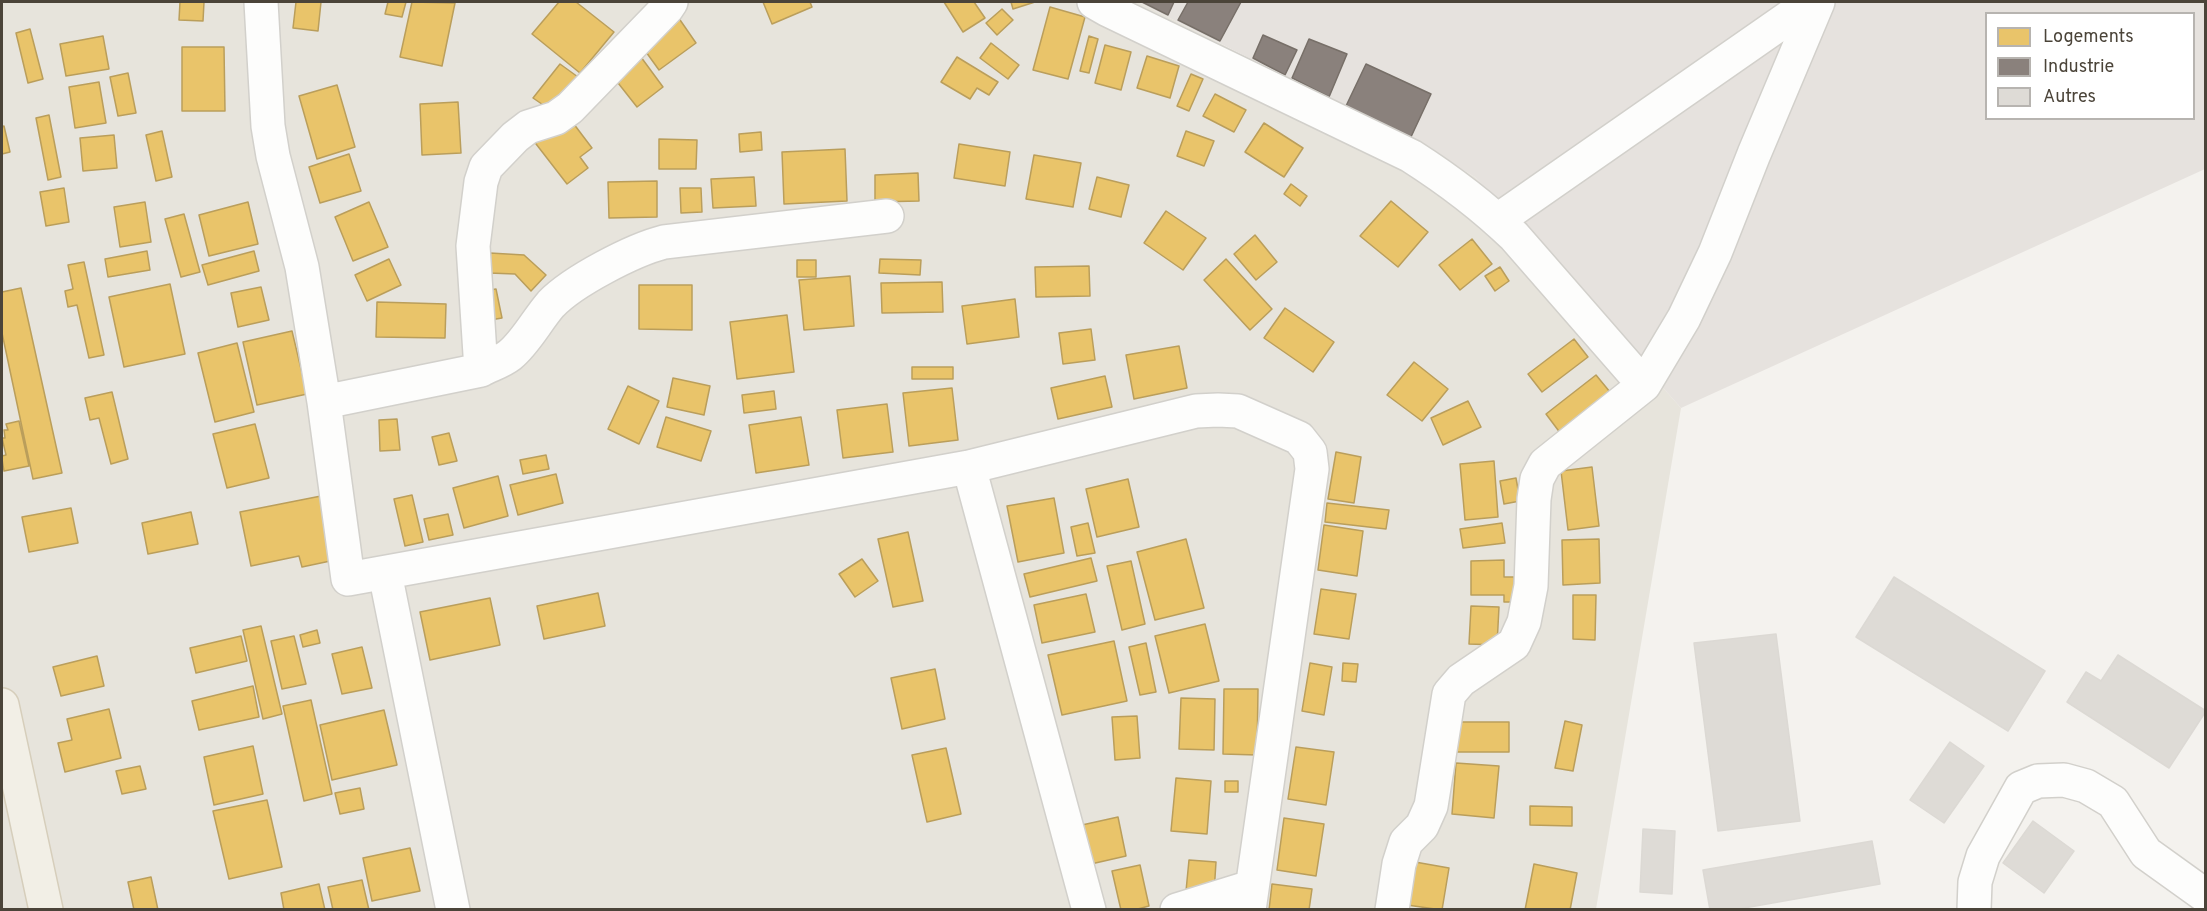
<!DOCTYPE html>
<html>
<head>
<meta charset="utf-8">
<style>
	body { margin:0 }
	#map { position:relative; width:2207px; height:911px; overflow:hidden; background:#f4f2ee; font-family:Overpass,sans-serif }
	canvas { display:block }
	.frame { position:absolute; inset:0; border:3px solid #4b4439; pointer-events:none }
	.legend { position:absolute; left:1985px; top:12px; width:210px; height:108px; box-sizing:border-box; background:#fff; border:2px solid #b7b4b0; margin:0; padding:8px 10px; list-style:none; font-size:18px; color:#4b4439 }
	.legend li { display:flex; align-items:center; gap:12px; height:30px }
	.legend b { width:30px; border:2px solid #b7b4b0 }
</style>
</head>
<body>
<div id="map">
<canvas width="2207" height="911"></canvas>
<div class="frame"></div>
<ul class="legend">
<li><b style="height:16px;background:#e9c46a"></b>Logements</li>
<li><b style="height:16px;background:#8a817c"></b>Industrie</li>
<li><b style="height:16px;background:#dedbd6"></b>Autres</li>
</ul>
</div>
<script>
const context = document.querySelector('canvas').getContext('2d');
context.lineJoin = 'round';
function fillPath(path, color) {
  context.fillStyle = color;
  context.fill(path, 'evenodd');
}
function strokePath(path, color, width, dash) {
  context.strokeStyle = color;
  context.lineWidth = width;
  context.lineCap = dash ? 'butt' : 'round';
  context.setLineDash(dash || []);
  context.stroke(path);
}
fillPath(new Path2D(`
	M2,2H1138L1410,139L1475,177L1681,408L1596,909L2,910Z`), '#e7e4dc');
fillPath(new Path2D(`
	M1138,2H2205V169L1681,408L1475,177L1410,139ZM1986,14H2194V118H1986Z`), '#e6e2de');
const homes = new Path2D(`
	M180,2H204L203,21L179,20Z
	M296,2H321L318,31L293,28Z
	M388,2H406L402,17L385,14Z
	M412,2L455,3L442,66L400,57Z
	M559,2H576L614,32L580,73L532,34Z
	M763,2H810L812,7L772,24Z
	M944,2H974L985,18L963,32Z
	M1011,2H1035L1013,9Z
	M1050,7L1085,17L1068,79L1033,70Z
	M1002,9L1013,20L997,35L986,23Z
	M678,17L696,43L659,70L641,45Z
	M30,29L43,79L28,83L16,33Z
	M103,36L109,69L66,76L60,44Z
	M1089,36L1098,39L1089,73L1080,71Z
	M991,43L1019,65L1008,79L980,58Z
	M1105,45L1131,52L1121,90L1095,83Z
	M182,47H224L225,111H182Z
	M638,53L663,87L637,107L611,74Z
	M1147,56L1179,66L1170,98L1137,88Z
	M957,57L998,82L989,95L977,88L970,99L941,82Z
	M560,64L578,77L552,111L533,98Z
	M128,73L136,113L118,116L110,77Z
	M1191,74L1203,79L1189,111L1177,106Z
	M99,82L106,123L75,128L69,87Z
	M337,85L355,147L317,159L299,96Z
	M1215,94L1246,110L1234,132L1203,116Z
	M458,102L461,153L422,155L420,104Z
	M49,115L61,177L48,180L36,118Z
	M567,115L592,148L580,157L588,168L567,184L533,140Z
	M1264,123L1303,148L1284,177L1245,152Z
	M4,126L10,152L2,154V127Z
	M162,131L172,177L156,181L146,135Z
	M1186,131L1214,141L1204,166L1177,156Z
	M761,132L762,150L740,152L739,134Z
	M114,135L117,168L83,171L80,138Z
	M659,139L697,140L696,169H659Z
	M959,144L1010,152L1005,186L954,178Z
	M845,149L847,201L784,204L782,152Z
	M349,154L361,191L320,203L309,167Z
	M1034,155L1081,163L1073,207L1026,199Z
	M918,173L919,201L875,202V175Z
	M754,177L756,206L713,208L711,179Z
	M1097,177L1129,185L1121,217L1089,209Z
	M657,181V217L609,218L608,182Z
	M1291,184L1307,196L1300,206L1284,194Z
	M64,188L69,222L46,226L40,192Z
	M680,188H701L702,212L681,213Z
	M1391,201L1428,232L1398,267L1360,236Z
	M145,202L151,242L120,247L114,207Z
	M248,202L258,244L209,256L199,215Z
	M369,202L388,247L353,261L335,217Z
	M1166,211L1206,238L1183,270L1144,243Z
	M184,214L200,272L181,277L165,219Z
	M1255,235L1277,262L1256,280L1234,254Z
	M1472,239L1492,264L1460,290L1439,265Z
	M147,251L150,270L108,277L105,259Z
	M254,251L259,271L208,285L202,265Z
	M490,253L524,255L546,275L531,291L515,274L489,273Z
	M389,259L401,285L367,301L355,275Z
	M880,259L921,260L920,275L879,273Z
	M1226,259L1272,309L1250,330L1204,280Z
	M797,260H816V277H797Z
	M84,262L104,355L89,358L77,305L68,307L65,291L73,289L68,265Z
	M1089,266L1090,296L1036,297L1035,267Z
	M1500,267L1509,281L1495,291L1485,276Z
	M850,276L854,326L804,330L799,280Z
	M942,282L943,312L882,313L881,283Z
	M170,284L185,354L124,367L109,297Z
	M639,285H692V330L639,329Z
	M261,287L269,320L238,327L231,293Z
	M21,288L62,473L33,479L2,333V292Z
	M496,289L502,318L490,320L484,291Z
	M1015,299L1019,337L967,344L962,306Z
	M377,302L446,304L445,338L376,337Z
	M1285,308L1334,342L1313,372L1264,338Z
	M787,315L794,372L737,379L730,322Z
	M1091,329L1095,360L1063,364L1059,333Z
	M292,331L307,394L257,405L243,342Z
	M1574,339L1588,357L1542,392L1528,374Z
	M237,343L254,412L215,422L198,353Z
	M1179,346L1187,388L1134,399L1126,355Z
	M1414,362L1448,389L1422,421L1387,395Z
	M912,367H953V379H912Z
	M1596,375L1619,403L1567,442L1546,414Z
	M1105,376L1112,407L1058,419L1051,388Z
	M673,378L710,386L704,415L667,407Z
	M628,386L659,401L639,444L608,429Z
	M952,388L958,440L909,446L903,393Z
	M774,391L776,409L744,413L742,395Z
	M112,392L128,459L111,464L99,418L90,420L85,398Z
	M1468,401L1481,427L1443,445L1431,418Z
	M887,404L893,452L843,458L837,410Z
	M666,417L711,431L701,461L657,447Z
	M801,417L809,465L756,473L749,425Z
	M397,419L400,450L380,451L379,420Z
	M19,421L29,466L4,471L2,459V456L6,455L2,438H5L4,430H8L6,424Z
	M255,424L269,478L227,488L213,434Z
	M449,433L457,461L439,465L432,437Z
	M1336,452L1361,457L1354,503L1328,499Z
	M546,455L549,469L523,474L520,460Z
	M1494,461L1498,517L1465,520L1460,464Z
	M1592,467L1599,526L1568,530L1561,471Z
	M556,474L563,503L518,515L510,485Z
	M498,476L508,516L464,528L453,488Z
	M1516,478L1520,501L1504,504L1500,481Z
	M1128,479L1139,527L1097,537L1086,489Z
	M412,495L423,542L405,546L394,499Z
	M321,496L335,560L302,567L299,556L251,566L240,512Z
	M1054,498L1064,553L1018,562L1007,506Z
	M1327,503L1389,510L1386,529L1325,522Z
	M71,508L78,543L29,552L22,517Z
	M191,512L198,544L148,554L142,523Z
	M448,514L453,535L429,540L424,519Z
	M1088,523L1095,553L1077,556L1071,527Z
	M1502,523L1505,543L1463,548L1460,529Z
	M1324,525L1363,531L1357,576L1318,570Z
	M908,532L923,601L893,607L878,539Z
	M1186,539L1204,608L1155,620L1137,552Z
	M1599,539L1600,583L1563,585L1562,540Z
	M1091,558L1097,581L1030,597L1024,574Z
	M862,559L878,581L855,597L839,574Z
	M1504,560V577H1514L1515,602H1504V595H1471V561Z
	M1131,561L1145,624L1122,630L1107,566Z
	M1321,589L1356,594L1349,639L1314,634Z
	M598,593L605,626L544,639L537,606Z
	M1086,594L1095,632L1042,643L1034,605Z
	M1573,595H1596L1595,640L1573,639Z
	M490,598L500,645L430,660L420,612Z
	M1471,606L1499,607L1497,645L1469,644Z
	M1205,624L1219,681L1169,693L1155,636Z
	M261,626L282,714L263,719L243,630Z
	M317,630L320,643L303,647L300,635Z
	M241,636L247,661L196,673L190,648Z
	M294,636L306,684L282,689L271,641Z
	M1114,641L1127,701L1062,715L1048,655Z
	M1146,643L1156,692L1140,695L1129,647Z
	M362,647L372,688L342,694L332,654Z
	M97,656L104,686L61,696L53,667Z
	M1310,663L1332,667L1324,715L1302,711Z
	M1343,663L1358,664L1356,682L1342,681Z
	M935,669L945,719L902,729L891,678Z
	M253,686L259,717L199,730L192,701Z
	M1224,689H1258L1257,755L1223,754Z
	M1181,698L1215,699L1214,750L1179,749Z
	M311,700L332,794L304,801L283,706Z
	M109,709L121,758L65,772L58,743L72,740L67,719Z
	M384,710L397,765L332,780L320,725Z
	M1137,716L1140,758L1115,760L1112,717Z
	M1565,721L1582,725L1573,771L1555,768Z
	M1457,722H1509V752H1457Z
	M253,746L263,794L214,805L204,757Z
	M1296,747L1334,752L1326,805L1288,799Z
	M946,748L961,814L927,822L912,755Z
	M1456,763L1499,766L1494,818L1452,814Z
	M140,766L146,789L122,794L116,771Z
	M1176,778L1211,781L1207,834L1171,831Z
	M1225,781H1238V792H1225Z
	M360,788L364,809L340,814L335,793Z
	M267,800L282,867L229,879L213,811Z
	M1530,806L1572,807V826L1530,825Z
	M1118,817L1126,856L1091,864L1082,825Z
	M1284,818L1324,824L1316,876L1277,870Z
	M410,848L420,891L372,901L363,858Z
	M1189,860L1216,862L1214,893L1186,891Z
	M1415,862L1449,868L1442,910L1407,905Z
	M1534,864L1577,873L1570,910H1525Z
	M1140,865L1149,906L1134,910H1121L1112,871Z
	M151,877L158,910H134L128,882Z
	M362,880L369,910H333L328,887Z
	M319,884L325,910H284L281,893Z
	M1272,884L1312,889L1309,910H1269Z`);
fillPath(homes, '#e9c46a');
strokePath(homes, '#ba9e5b', 1.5);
const industry = new Path2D(`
	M1142,2H1174L1168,15Z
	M1188,2H1241L1220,41L1178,20Z
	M1263,35L1297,50L1285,75L1253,58Z
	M1309,39L1347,54L1329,97L1292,78Z
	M1366,64L1431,94L1410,139L1346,106Z`);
fillPath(industry, '#8a817c');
strokePath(industry, '#776f68', 1.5);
const building = new Path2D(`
	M1894,577L2045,671L2008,731L1856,637Z
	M1776,634L1800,821L1718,831L1694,643Z
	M2118,655L2206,711L2169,768L2067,702L2086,672L2101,681Z
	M1950,742L1984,766L1944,823L1910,800Z
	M2033,821L2074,851L2044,893L2003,863Z
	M1643,829L1675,831L1672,894L1640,892Z
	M1872,841L1880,884L1733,910H1710L1703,870Z`);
fillPath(building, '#dedbd6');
strokePath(building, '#dcd9d4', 1.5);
const minor = new Path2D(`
	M261,2L268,126L273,156L302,267L324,402L348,579L969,467L1089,910
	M1094,2L1108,10L1411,156C1447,179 1483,206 1514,236L1644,385
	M1498,220L1811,2
	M481,370L473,246L481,182L486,167L515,137L528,127L556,118L570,108L667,8L671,2
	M324,402L481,370C490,365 501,362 510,355C526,342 537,320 551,304C573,281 633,250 664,242L887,216
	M969,467L1196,411L1218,410L1238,411L1299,438L1310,452L1312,469L1249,910
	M385,573L453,910
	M1177,910L1251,887
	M1392,910L1399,864L1406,842L1422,826L1431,806L1449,694L1461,680L1514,644L1524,622L1531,586L1534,499L1537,479L1545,464L1644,385L1684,318L1715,253L1754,154L1818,2
	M1974,910L1975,882L1983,856L2021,788L2038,781L2064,780L2086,786L2113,802L2146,853L2206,896`);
const major = new Path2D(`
	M2,705L46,910`);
strokePath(minor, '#d2d0cb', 36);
strokePath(major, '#d6cebb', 36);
strokePath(minor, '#fdfdfc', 33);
strokePath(major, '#f2efe6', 33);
</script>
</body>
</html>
